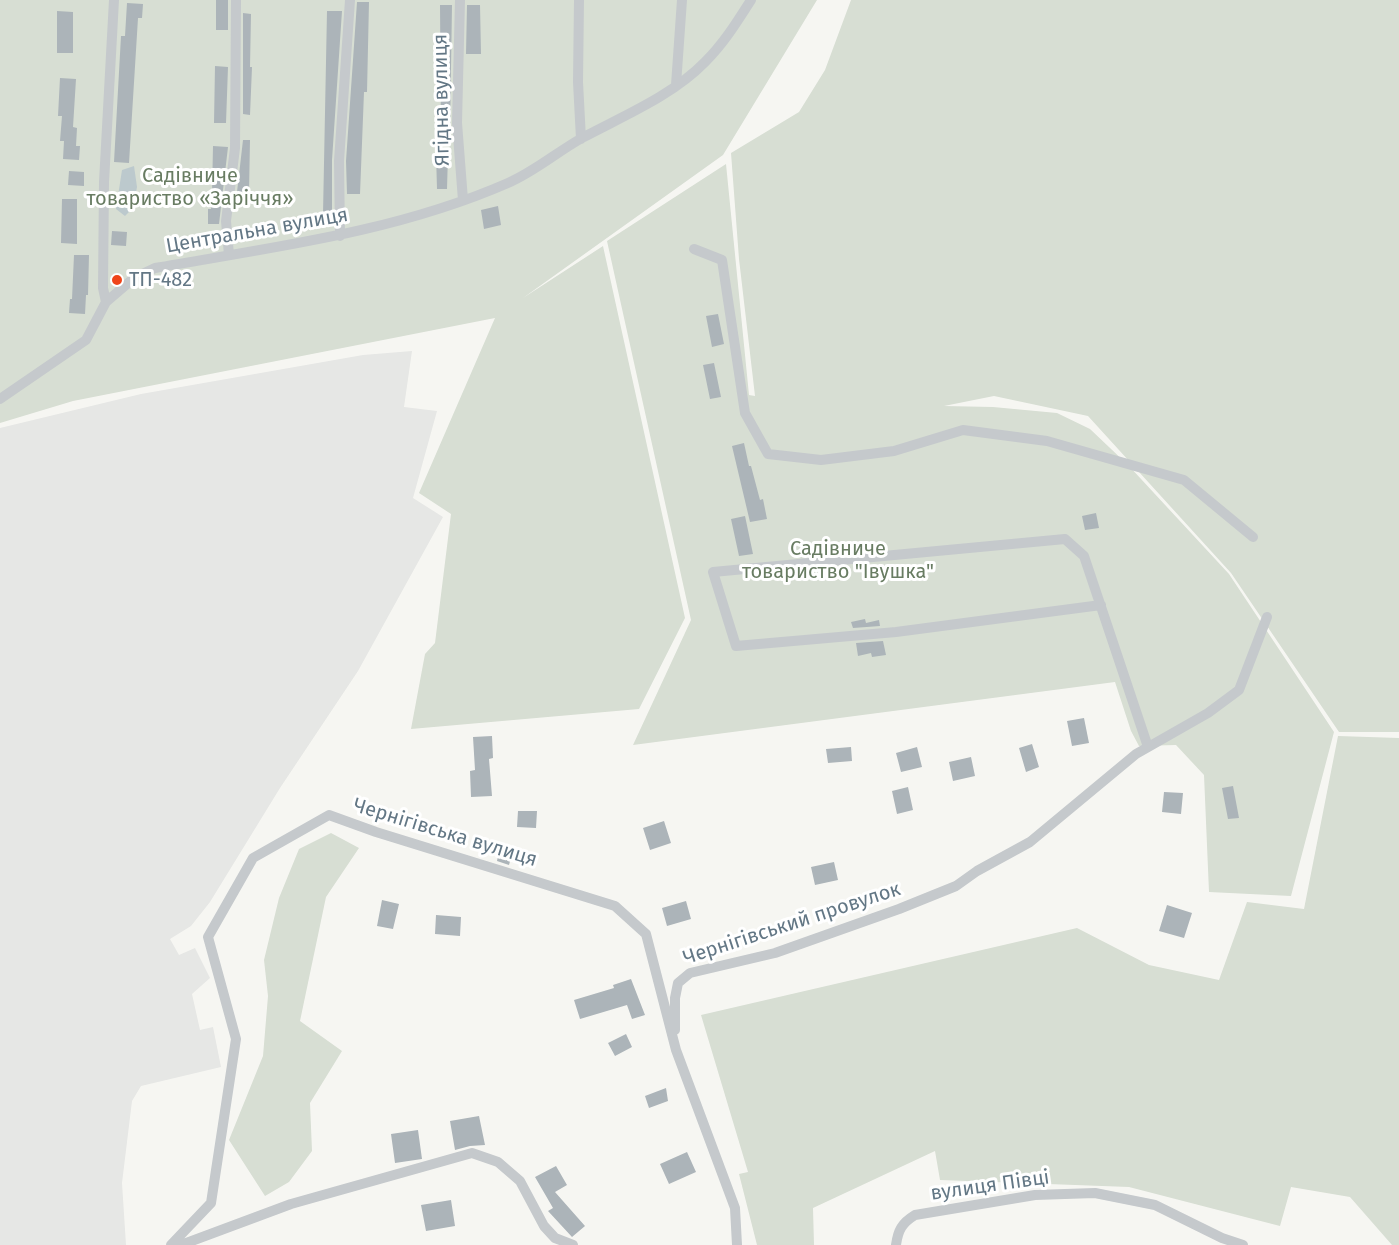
<!DOCTYPE html>
<html>
<head>
<meta charset="utf-8">
<style>
	body { margin:0 }
	canvas { display:block; background:#f6f6f2 }
</style>
</head>
<body>
<canvas width="1399" height="1245"></canvas>
<script>
const context = document.querySelector('canvas').getContext('2d');
context.lineJoin = 'round';
function fillPath(path, color) {
  context.fillStyle = color;
  context.fill(path, 'evenodd');
}
function strokePath(path, color, width, dash) {
  context.strokeStyle = color;
  context.lineWidth = width;
  context.lineCap = dash ? 'butt' : 'round';
  context.setLineDash(dash || []);
  context.stroke(path);
}
function label(font, color, halo, rows, align = 'center') {
  context.font = font + ' "Fira Sans",sans-serif';
  context.lineWidth = 6;
  context.setLineDash([]);
  context.textBaseline = 'middle';
  context.strokeStyle = halo;
  context.fillStyle = color;
  for (const [text, x, y, turn = 0] of rows) {
    context.save();
    context.translate(x, y);
    context.rotate((+turn || 0) * Math.PI / 180);
    context.textAlign = isNaN(turn) ? turn : align;
    if (halo) context.strokeText(text, 0, 0);
    context.fillText(text, 0, 0);
    context.restore();
  }
}
fillPath(new Path2D(`
	M412,351L404,407L437,411L413,498L443,517L358,671L280,788L210,902L191,926L170,939L179,955L195,948L210,978L192,994L200,1030L213,1027L221,1067L141,1086L132,1101L122,1183L126,1245H0V428L141,394L363,355Z`), '#e6e7e5');
fillPath(new Path2D(`
	M0,0H817L723,155L523,298L603,246L685,618L639,709L411,729L425,654L435,643L451,514L419,493L495,318L73,401L0,423Z
	M851,0H1399V732H1339L1231,573L1088,416L994,396L944,406L993,407L1057,413L1090,429L1129,466L1229,574L1334,732L1291,896L1209,892L1204,775L1176,745L1139,746L1131,731L1115,682L633,745L691,620L607,241L726,164L749,395L755,396L739,259L731,153L799,112L825,70Z
	M1338,736L1399,738V1245H1392L1350,1197L1291,1187L1280,1226L1129,1187L940,1180L935,1151L813,1208L814,1245H757L739,1174L748,1172L701,1015L1077,928L1149,965L1219,980L1247,902L1304,909Z
	M331,833L359,848L326,897L300,1021L342,1051L310,1103L312,1151L289,1182L265,1196L229,1140L263,1056L268,996L264,960L279,898L299,849Z`), '#d7ded3');
fillPath(new Path2D(`
	M134,166L137,187L133,208L125,216L116,209L122,170Z`), '#bcc9cd');
fillPath(new Path2D(`
	M216,0H228V30H216Z
	M357,2H369L367,92H364L360,194H347L346,161Z
	M127,3L143,4L142,18H138L129,163L114,162L121,36H125Z
	M440,5H452L450,132H441Z
	M467,5H480L481,54H466Z
	M57,11L73,12V53H57Z
	M327,11H342L332,160V214H323Z
	M243,13L251,14L250,67H252L250,115L243,114Z
	M215,66L228,67L226,123H214Z
	M60,78L76,79L73,127L77,128L76,146H80L79,160L63,159L64,141H60L62,116H58Z
	M243,140H250L249,192H237Z
	M213,146L228,147L219,224H208V209H211L212,194Z
	M436,154H448L447,189H437Z
	M69,171L84,172V186L68,185Z
	M62,199H77V244L61,243Z
	M498,206L501,225L484,229L481,210Z
	M112,231L127,232L126,246L111,245Z
	M74,255H89L88,295H86L85,314L69,313L70,299H72Z
	M718,314L724,344L712,347L706,316Z
	M714,363L721,397L710,399L703,365Z
	M744,443L749,466H751L760,500L763,499L767,519L750,522L732,446Z
	M1096,513L1099,528L1085,530L1082,516Z
	M745,516L753,554L739,556L731,519Z
	M865,619L866,623L879,620L880,626L853,628L851,622Z
	M883,641L886,655L872,657L871,653L858,656L856,643Z
	M1084,718L1089,743L1072,746L1067,721Z
	M492,736L493,758L489,759L492,796L471,797L470,771L475,770L473,737Z
	M1032,744L1039,767L1026,772L1019,748Z
	M851,747L852,761L828,763L826,749Z
	M917,747L922,767L901,772L896,753Z
	M971,757L975,776L953,781L949,762Z
	M1233,786L1239,818L1228,819L1222,788Z
	M908,787L913,810L897,814L892,791Z
	M1164,792L1183,793L1181,814L1162,812Z
	M518,811H537L536,828L517,827Z
	M664,821L671,843L650,850L643,828Z
	M499,851L512,854L509,865L497,861Z
	M834,862L838,880L815,885L811,867Z
	M382,900L399,904L393,929L377,926Z
	M686,901L691,919L667,926L662,908Z
	M1167,905L1192,913L1184,938L1159,931Z
	M436,915L461,917L460,936L435,934Z
	M631,979L645,1015L632,1019L627,1005L580,1019L574,1000L614,988L613,985Z
	M626,1034L632,1047L615,1056L608,1043Z
	M666,1088L668,1101L649,1108L645,1096Z
	M479,1116L485,1145L470,1146L455,1150L450,1121Z
	M418,1130L422,1159L395,1163L391,1134Z
	M687,1152L696,1172L669,1184L660,1164Z
	M556,1166L567,1185L555,1192L585,1226L572,1237L548,1211L553,1208L535,1177Z
	M451,1200L455,1226L426,1231L421,1205Z`), '#acb4b9');
strokePath(new Path2D(`
	M460,0L457,123L463,200
	M579,0L578,82L581,139
	M676,85L682,0
	M340,236L339,161L350,0
	M694,249L722,260L745,413L768,454L821,460L894,451L963,430L1047,441L1184,480L1253,537
	M229,255L226,221L235,148L236,0
	M106,302L103,288L104,182L114,0
	M0,399L86,340L106,302L134,278L155,268C274,247 396,232 508,183C534,172 557,152 582,138C623,116 672,96 705,62C724,43 737,22 751,0
	M1101,605L896,632L736,646L713,572L1065,539L1084,556L1148,747
	M675,1030V998L678,983L690,973L775,953L899,909L956,886L977,871L1030,842L1136,754L1208,713L1239,690L1267,617
	M171,1245L211,1203L236,1039L208,937L253,858L329,815L376,832L615,906L646,934L676,1050L735,1208L737,1245
	M181,1245L291,1204L472,1153L498,1162L520,1181L544,1226L555,1238L573,1245
	M896,1245C898,1230 902,1223 915,1215L1035,1195L1095,1193L1155,1205L1222,1238L1243,1245`), '#c5c9cc', 10);
for (const [x, y, r, color] of [
	[117,280,6,"#ef4419"]
]) {
  const dot = new Path2D();
  dot.arc(x, y, r, 0, 2 * Math.PI);
  context.fillStyle = color;
  context.fill(dot);
  strokePath(dot, '#fff', 2);
}
label('20px', '#637785', '#fff', [
	["Ягідна вулиця",442,100,-91],
	["Центральна вулиця",257,231,-10],
	["Чернігівська вулиця",445,833,17],
	["Чернігівський провулок",792,924,-18],
	["вулиця Півці",990,1186,-8]
]);
label('20px', '#687c62', '#fff', [
	["Садівниче",190,176],
	["товариство «Заріччя»",190,199],
	["Садівниче",838,549],
	["товариство \"Івушка\"",838,572]
]);
label('20px', '#637785', '#fff', [
	["ТП-482",129,280]
], 'left');
</script>
</body>
</html>
